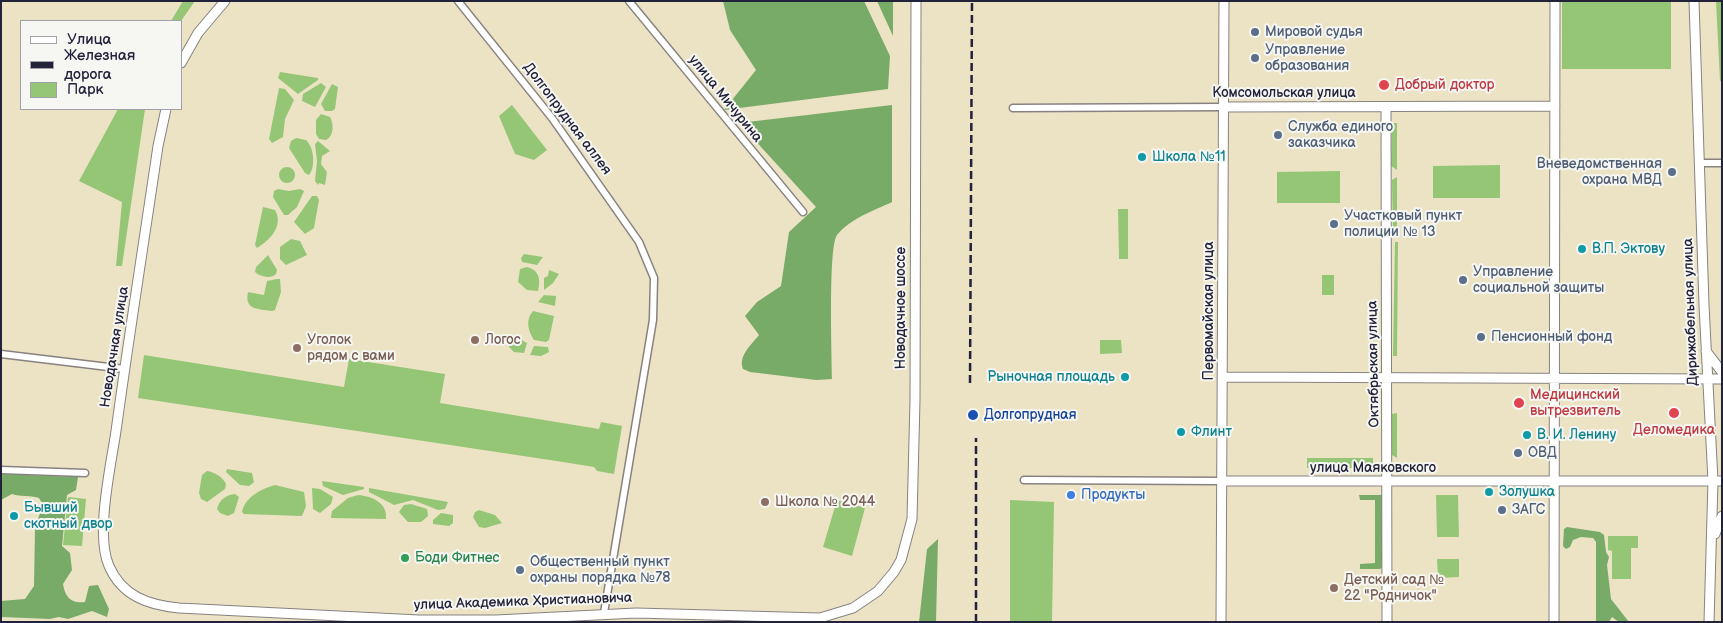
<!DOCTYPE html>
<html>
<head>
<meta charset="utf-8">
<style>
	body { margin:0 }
	#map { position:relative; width:1723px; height:623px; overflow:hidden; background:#ece3c5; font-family:"Balsamiq Sans",sans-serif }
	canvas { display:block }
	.frame { position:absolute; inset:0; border:2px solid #22223b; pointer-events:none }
	.legend { position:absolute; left:20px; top:20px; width:162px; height:90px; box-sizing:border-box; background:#f6f6f2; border:1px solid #a1a1a9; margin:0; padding:6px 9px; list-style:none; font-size:15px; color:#22223b }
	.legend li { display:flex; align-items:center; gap:10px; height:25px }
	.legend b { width:25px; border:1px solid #a1a1a9 }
</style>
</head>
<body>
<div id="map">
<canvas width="1723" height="623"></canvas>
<div class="frame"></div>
<ul class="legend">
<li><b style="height:6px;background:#fff"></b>Улица</li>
<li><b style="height:6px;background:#22223b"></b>Железная дорога</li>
<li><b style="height:14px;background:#95c676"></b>Парк</li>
</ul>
</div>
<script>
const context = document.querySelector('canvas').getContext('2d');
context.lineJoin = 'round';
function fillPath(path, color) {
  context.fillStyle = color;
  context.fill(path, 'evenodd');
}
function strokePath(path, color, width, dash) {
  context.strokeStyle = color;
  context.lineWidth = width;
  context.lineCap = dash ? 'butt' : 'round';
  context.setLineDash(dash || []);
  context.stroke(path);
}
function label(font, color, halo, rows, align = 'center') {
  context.font = font + ' "Balsamiq Sans",sans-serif';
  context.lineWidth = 4;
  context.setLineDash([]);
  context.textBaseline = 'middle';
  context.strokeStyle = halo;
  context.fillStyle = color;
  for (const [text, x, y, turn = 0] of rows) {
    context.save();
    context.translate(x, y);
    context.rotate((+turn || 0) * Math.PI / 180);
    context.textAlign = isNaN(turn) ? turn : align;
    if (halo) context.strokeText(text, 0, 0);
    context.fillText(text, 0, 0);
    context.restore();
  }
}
fillPath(new Path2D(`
	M183,1H195L181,21H171Z
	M1562,1H1671V69H1562Z
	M1716,1H1722V81H1720Z
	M280,72L318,78V80L298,94L278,78Z
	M321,83L326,87L315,107L302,101L303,94Z
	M332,84L338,87L335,109L332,111H325L321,104Z
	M279,88L285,89L294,100L285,119L283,137L272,143L269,139Z
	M512,105L547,150L534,160L515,154L499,116Z
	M118,109H145L122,266H116L122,202L79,181Z
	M321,114L330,117C334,124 334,136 326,140L319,139L316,134V120Z
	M1392,123H1397V170L1391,166Z
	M296,138L306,140C314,147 316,167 309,175L305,173L289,148L291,141Z
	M318,141L330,151L322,156L321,164L327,172L325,185L319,183L318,185L315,181L317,161L315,144Z
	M1500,165V198H1433V166Z
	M279 175a8 8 0 1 1 16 0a8 8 0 1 1-16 0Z
	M1340,171V203H1277V172Z
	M1397,177V235L1393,231L1392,180Z
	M278,189L289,191L300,189L304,191L297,207L288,215H284L273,197L274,191Z
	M312,196H317L319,200L314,228L305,234L294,222Z
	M263,207L275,210C284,226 270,240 257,248L255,245Z
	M1118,209H1128V259H1119Z
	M291,239L300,241L307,255L286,265L280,259V247Z
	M1395,242H1398L1397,356H1393Z
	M524,254L543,257L537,265L522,262L521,258Z
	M268,255L277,270L276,274C271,279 260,277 255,272L256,267Z
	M527,267C539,270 541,279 538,291L527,290L518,282L520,269Z
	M549,270L559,274L553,283L544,290V278L548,276Z
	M1322,275H1334V295H1322Z
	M277,279H280L281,292L275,310L272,311C258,309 244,310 248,292L264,295L267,281Z
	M544,295L556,296L555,306L538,302Z
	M533,311L554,316L549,340L546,342L534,340C528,331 525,320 533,311Z
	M512,335L527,343L524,353L514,352L509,347L508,338Z
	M1100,340H1121L1122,353L1100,354Z
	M534,346L548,347L549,352L541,356L530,355Z
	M144,355L344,387L349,359L445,374L440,403L599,429L601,422L622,426L614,474L597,471L594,467L563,462L138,398Z
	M1397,413V458L1392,455V414Z
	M1307,458H1373V465L1371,468H1307Z
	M227,469L252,473L254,482L249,486L240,485L226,472Z
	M207,471C214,472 223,477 226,484L225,489L207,502L201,499L199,493L202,475Z
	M322,481L364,487V489L343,495L323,486Z
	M275,485L304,492L306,506L302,516L244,514L242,512C245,497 261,489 275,485Z
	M312,488L320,489L333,497L331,504L320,513L313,509Z
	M369,488L448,502L445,509L438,510L413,500L394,505L369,492Z
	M235,494L239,497L234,513L228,516L220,513L217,509C219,500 226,495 235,494Z
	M358,495C372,496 388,503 386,519L331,518L332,511L348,498Z
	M1436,495H1458L1459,537H1437Z
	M68,497L86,499L82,546L63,545Z
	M837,500L865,508L852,556L823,547Z
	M1010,500L1054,502L1052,622H1010Z
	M411,504L427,509L428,516L421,522H408L399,512L404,505Z
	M479,510L495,515L502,523L485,528L479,527L473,517L475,512Z
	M441,513L453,515V523L449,526L433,524V520Z
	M1608,536H1638V548H1631V579H1612V551L1608,550Z
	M1437,559H1459V577L1438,578Z`), '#95c676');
fillPath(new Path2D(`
	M723,1H864L890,56L888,89L724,110L756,70L730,30Z
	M877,1H893V36Z
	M892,105V202C873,211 851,218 837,235C828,247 832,357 832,379L816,380L750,372L743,369C738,356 751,345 759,335L745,316L757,302L781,286L789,232L816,207L739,123Z
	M1,474L78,477L76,490L67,495L62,546L70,553L72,570L63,584C65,597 71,604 85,602L89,586L98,585L109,609L107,617L92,611L68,619L59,617L50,619L1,617V601L25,599L34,586L35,527L43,505L39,498C29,495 21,497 12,494L1,500Z
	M1359,495H1384L1383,567L1380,569H1360V564L1375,563V500H1360Z
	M1567,527L1600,532L1604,535L1606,552L1609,557L1607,565L1611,599L1629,622H1619L1612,617L1609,622H1596V542L1593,538L1581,537L1573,540L1570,547L1566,549L1563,546L1564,529Z
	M938,539L936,622H919L927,549Z`), '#78ab67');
const street = new Path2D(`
	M458,1L552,118L639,242L654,278L653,320L604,613
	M629,1L803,212
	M1013,108L1223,107
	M1699,163H1722
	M1,354L125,369
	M1,470L85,473
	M1024,480L1221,481`);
const secondary = new Path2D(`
	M1694,1L1704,305L1713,481L1709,622
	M181,63L198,33L225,1
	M1223,107L1555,106
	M1386,107L1387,622
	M166,109L158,146C144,241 129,336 116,431C111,465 95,535 109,566C122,596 148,605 179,608L419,620H496L636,613L820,618L853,608L878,591L894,572L901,560L912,519L915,400L916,1
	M1706,351L1722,372
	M1222,377L1722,379
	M1221,481H1722
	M1715,534L1722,516
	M1221,622L1224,1
	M1554,622L1555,1`);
strokePath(street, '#878280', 9);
strokePath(secondary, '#878280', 11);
strokePath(street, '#fff', 6);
strokePath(secondary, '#fff', 9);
strokePath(new Path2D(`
	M970,383L972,1
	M976,622V438`), '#22223b', 2.5, [8, 4]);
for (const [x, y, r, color] of [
	[1255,32,5,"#5c6f8a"],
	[1255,58,5,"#5c6f8a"],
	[1384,85,6,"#e0444e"],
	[1278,135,5,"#5c6f8a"],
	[1142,157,5,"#0f9aa8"],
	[1672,172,5,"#5c6f8a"],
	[1334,224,5,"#5c6f8a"],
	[1582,249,5,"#0f9aa8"],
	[1463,280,5,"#5c6f8a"],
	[1481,337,5,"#5c6f8a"],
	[475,340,5,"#8d6e63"],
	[297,348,5,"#8d6e63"],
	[1125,377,5,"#0f9aa8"],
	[1519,403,6,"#e0444e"],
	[1674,413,6,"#e0444e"],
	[973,415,6,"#1a4fb4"],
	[1181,432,5,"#0f9aa8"],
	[1527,435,5,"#0f9aa8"],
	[1518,453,5,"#5c6f8a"],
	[1489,492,5,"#0f9aa8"],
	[1071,495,5,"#3f7fe0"],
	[765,502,5,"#8d6e63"],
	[1502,510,5,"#5c6f8a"],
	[14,516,5,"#0f9aa8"],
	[405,558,5,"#2e9e5b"],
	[520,570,5,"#5c6f8a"],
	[1334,588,5,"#8d6e63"]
]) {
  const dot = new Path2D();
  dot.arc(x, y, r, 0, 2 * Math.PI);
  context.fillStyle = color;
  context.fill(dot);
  strokePath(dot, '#f6f6f2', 2);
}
label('14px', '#4e5e75', '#f6f6f2', [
	["Мировой судья",1265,32],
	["Управление",1265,50],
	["образования",1265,66],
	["Служба единого",1288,127],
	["заказчика",1288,143],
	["Вневедомственная",1662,164,"right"],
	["охрана МВД",1662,180,"right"],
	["Участковый пункт",1344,216],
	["полиции № 13",1344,232],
	["Управление",1473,272],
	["социальной защиты",1473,288],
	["Пенсионный фонд",1491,337],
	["ОВД",1528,453],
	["ЗАГС",1512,510],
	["Общественный пункт",530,562],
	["охраны порядка №78",530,578]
], 'left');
label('14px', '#be3a42', '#f6f6f2', [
	["Добрый доктор",1395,85],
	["Медицинский",1530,395],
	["вытрезвитель",1530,411],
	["Деломедика",1674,430,"center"]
], 'left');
label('14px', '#22223b', '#f6f6f2', [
	["Комсомольская улица",1284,93],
	["улица Мичурина",725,99,51],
	["Долгопрудная аллея",567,119,53],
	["Новодачное шоссе",901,308,-90],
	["Первомайская улица",1209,311,-90],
	["Дирижабельная улица",1691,312,-92],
	["Новодачная улица",115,347,-81],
	["Октябрьская улица",1374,364,-91],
	["улица Маяковского",1373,468],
	["улица Академика Христиановича",523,602,-2]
]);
label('14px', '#0d838f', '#f6f6f2', [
	["Школа №11",1152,157],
	["В.П. Эктову",1592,249],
	["Рыночная площадь",1115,377,"right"],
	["Флинт",1191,432],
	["В. И. Ленину",1537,435],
	["Золушка",1499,492],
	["Бывший",24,508],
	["скотный двор",24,524]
], 'left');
label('14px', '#785e54', '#f6f6f2', [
	["Уголок",307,340],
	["рядом с вами",307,356],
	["Логос",485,340],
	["Школа № 2044",775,502],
	["Детский сад №",1344,580],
	["22 \"Родничок\"",1344,596]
], 'left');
label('14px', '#164399', '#f6f6f2', [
	["Долгопрудная",984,415]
], 'left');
label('14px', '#366cbe', '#f6f6f2', [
	["Продукты",1081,495]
], 'left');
label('14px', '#27864d', '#f6f6f2', [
	["Боди Фитнес",415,558]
], 'left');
</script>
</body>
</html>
